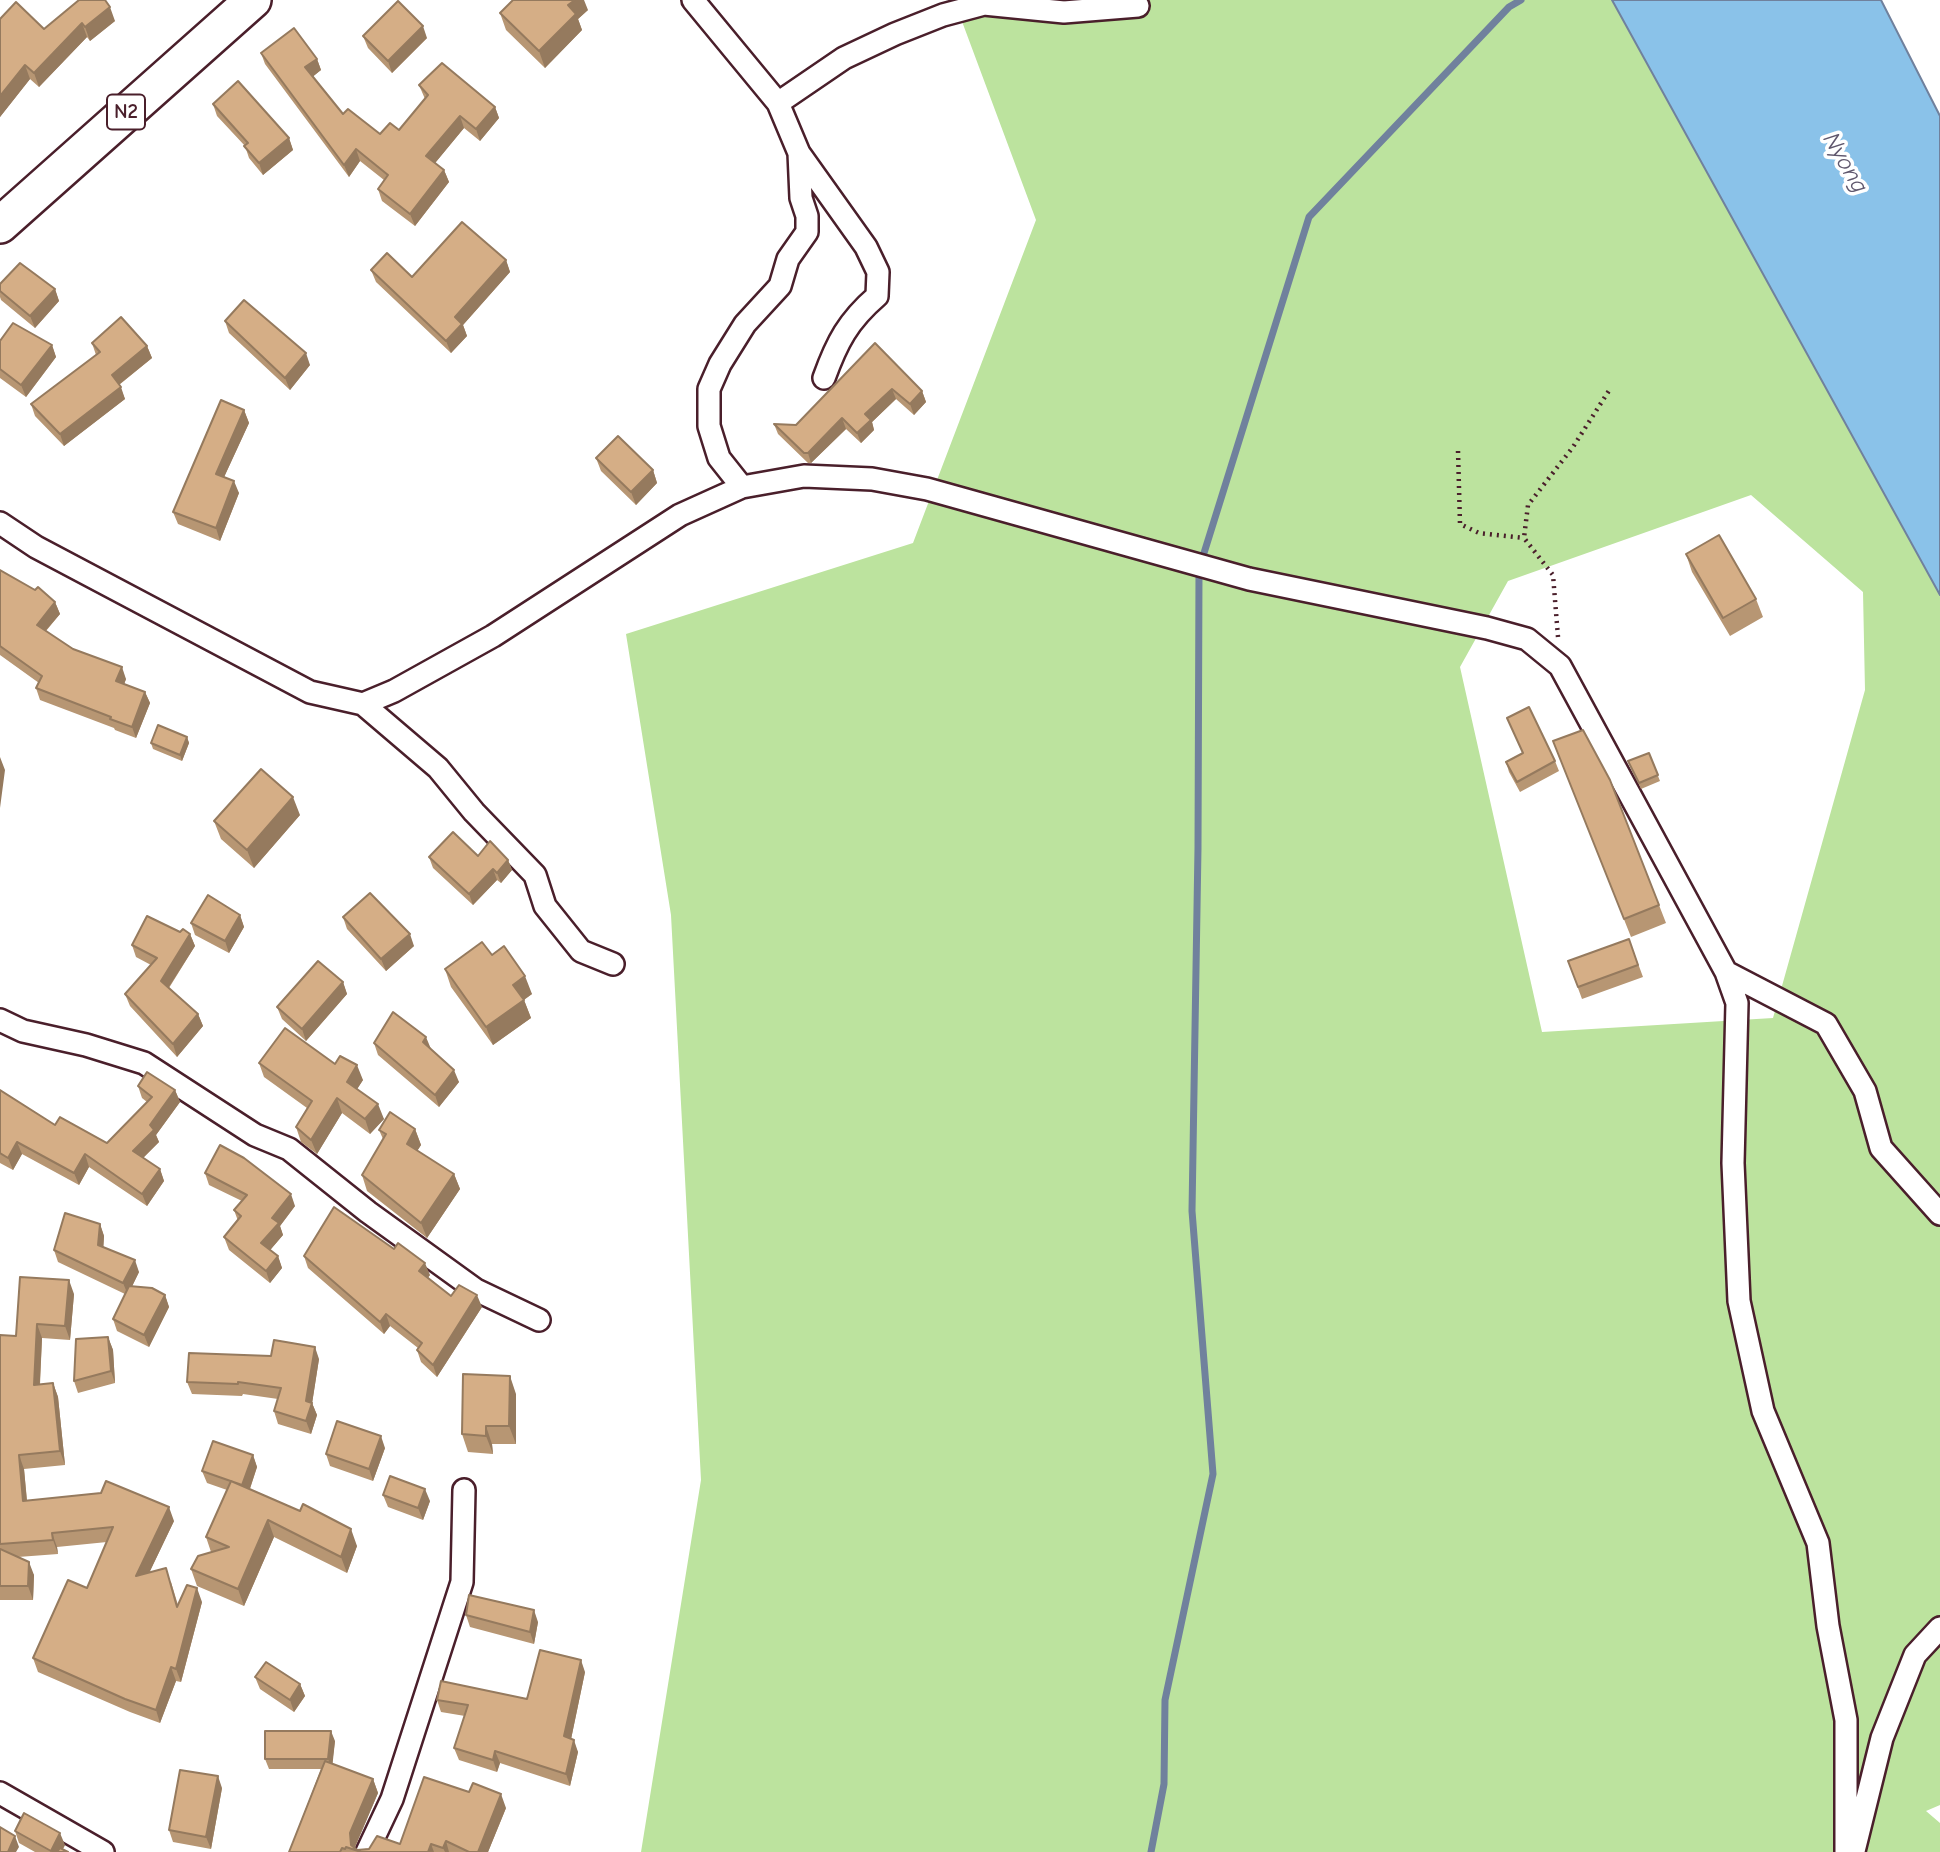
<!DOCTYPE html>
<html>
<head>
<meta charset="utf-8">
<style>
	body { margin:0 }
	canvas { display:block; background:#fff }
</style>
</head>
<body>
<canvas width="1940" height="1852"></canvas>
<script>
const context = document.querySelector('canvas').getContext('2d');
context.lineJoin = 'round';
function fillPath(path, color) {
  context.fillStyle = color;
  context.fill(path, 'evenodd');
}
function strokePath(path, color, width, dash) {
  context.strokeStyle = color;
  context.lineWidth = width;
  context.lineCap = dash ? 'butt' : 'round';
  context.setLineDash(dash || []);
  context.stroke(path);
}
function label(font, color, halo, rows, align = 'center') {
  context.font = font + ' "Comic Neue",sans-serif';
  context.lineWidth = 7;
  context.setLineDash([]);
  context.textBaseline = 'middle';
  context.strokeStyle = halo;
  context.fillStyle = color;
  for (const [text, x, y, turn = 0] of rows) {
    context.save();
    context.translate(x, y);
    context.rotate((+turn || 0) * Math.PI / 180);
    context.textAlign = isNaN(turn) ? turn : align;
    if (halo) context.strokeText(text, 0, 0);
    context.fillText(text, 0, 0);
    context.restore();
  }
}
fillPath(new Path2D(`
	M954,0H1612L1940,595V1805L1926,1811L1940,1823V1852H641L701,1480L671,915L626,634L913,543L1036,220ZM1751,495L1863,592L1865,690L1773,1018L1542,1032L1460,667L1508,581Z`), '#bce39e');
const water = new Path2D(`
	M1612,0H1881L1940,116V595Z`);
fillPath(water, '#8ac2e9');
strokePath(water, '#70819d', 2);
strokePath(new Path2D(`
	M1151,1852L1164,1784L1165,1700L1213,1474L1192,1211L1198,848L1199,569L1309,217L1509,7L1521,0`), '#70819d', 7);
const minor = new Path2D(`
	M693,0L778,103L799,153L801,198L807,216V232L788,259L780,286L745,324L720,364L709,389V426L719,458L742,487
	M778,103L844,58L895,34L943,15L984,4L1064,12L1138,6
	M799,153L866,247L878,272L877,296C848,321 837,342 824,378
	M0,523L36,547L310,692L363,704L394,691L493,636L680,515L742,487L804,476L872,479L927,489L1249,579L1487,628L1527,639L1560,666L1726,972L1737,1003L1733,1163L1739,1301L1763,1411L1818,1543L1828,1626L1846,1720V1852
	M363,704L438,768L474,812L535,875L545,906L581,951L613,964
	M1726,972L1826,1024L1865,1091L1881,1148L1940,1214
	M0,1020L23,1031L86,1045L144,1063L255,1135L289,1149L368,1212L476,1290L539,1320
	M0,1793L103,1852
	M1854,1851L1882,1738L1915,1655L1940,1628
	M367,1852L392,1799L462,1582L464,1490`);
const trunk = new Path2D(`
	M0,225L253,0`);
strokePath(minor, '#4a1f2b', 26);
strokePath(trunk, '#4a1f2b', 40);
strokePath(new Path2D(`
	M1458,451L1460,524L1479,533L1524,538
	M1558,637L1553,575L1524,538L1528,505L1573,447L1610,389`), '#4a1f2b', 4.5, [2, 5]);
strokePath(minor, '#fff', 21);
strokePath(trunk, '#fff', 35);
fillPath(new Path2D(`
	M79,0L115,21L90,41L87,37L39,87L30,79L0,117V19L44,29Z
	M588,10L578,19L582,30L545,68L506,30L500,13Z
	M363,36L427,38L392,73L368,48Z
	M261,53L317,59L321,70L313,76L343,114L380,134L399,130L425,99L419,85L495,107L499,118L480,141L464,128L435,163L444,170L449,182L415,226L382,201L378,189L384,180L360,161L349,177L265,64Z
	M213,104L289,138L293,150L263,175L249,158L245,146L217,116Z
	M506,260L510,272L463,325L467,336L451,353L376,282L371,270L412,277Z
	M55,289L59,301L35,328L1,300L0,297V291Z
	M225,321L310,365L290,390L229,333Z
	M0,341L52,345L56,357L26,397L0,378Z
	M92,343L147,346L152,358L119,385L125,399L64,446L35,416L31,404L96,355Z
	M875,343L922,391L926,402L914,415L896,399L872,422L874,430L861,443L846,429L811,463H808L778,434L774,424L796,425Z
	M244,410L249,423L224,477L239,493L220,541L178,524L173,512Z
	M596,458L653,470L657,483L636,505L601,471Z
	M1686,554L1756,599L1763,617L1730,636L1692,572Z
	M0,570L55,602L60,614L46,631L73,649L126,679L124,684L145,692L150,703L136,738L115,730L114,728L40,700L36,688L39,683L0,655Z
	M1507,718L1555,761L1559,771L1520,792L1509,772L1506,762L1523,753Z
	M187,737L189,743L182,761L153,749L151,743Z
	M1553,741L1659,905L1666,923L1631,937Z
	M1649,753L1660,781L1641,789L1628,761Z
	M300,815L254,868L221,839L214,821Z
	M478,856L508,860L512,870L501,883L497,880L473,905L433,868L429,857Z
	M240,915L244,927L229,953L195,935L191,923Z
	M343,917L414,946L386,971L347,929Z
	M180,932L190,934L195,946L169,988L198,1014L203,1026L177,1057L130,1006L125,994L151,965L136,957L132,945Z
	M1629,939L1643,977L1582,999L1568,961Z
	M492,955L532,994L524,1000L531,1018L493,1045L451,987L445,969Z
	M343,982L347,994L306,1041L282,1019L277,1007Z
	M374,1043L430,1048L459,1082L439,1107L378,1055Z
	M259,1063L335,1064L363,1080L357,1089L384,1119L370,1134L342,1113L317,1154L301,1142L296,1127L307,1108L264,1077Z
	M138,1086L175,1090L180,1102L156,1135L159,1142L143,1158L160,1169L164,1181L147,1206L89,1167L79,1185L22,1154L13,1170L0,1163V1090L55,1125L107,1143L147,1102L142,1098Z
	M415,1129L421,1145L417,1151L454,1174L460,1189L427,1238L367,1191L362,1175L383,1139L379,1130Z
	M205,1173L295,1206L280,1226L283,1235L270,1250L278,1256L282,1268L270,1283L229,1250L224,1237L238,1221L234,1210L242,1201L209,1185Z
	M100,1224L104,1236L103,1247L139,1272L132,1286L165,1295L169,1307L149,1347L117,1331L113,1319L125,1294L58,1262L54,1250Z
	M304,1256L430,1275L428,1277L451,1296L482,1307L437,1377L421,1362L417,1350L418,1348L390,1326L384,1334L308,1268Z
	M74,1294L70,1340L42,1338L40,1385L53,1383L58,1397L65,1465L24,1469L27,1500L174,1521L149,1573L171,1582L178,1605L202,1602L181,1682L176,1681L160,1723L130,1712L38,1672L33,1658L87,1588L107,1542L57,1547L58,1554L18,1557L34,1575L33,1600H0V1335L16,1336Z
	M108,1337L113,1350L115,1383L78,1393L74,1381Z
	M319,1359L312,1403L317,1415L311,1434L278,1424L274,1411L278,1399L243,1394L242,1396L192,1394L187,1382Z
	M516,1394V1444H492L493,1454L468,1452L462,1434Z
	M385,1448L373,1481L330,1466L326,1454Z
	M253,1455L257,1467L250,1489L357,1546L347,1573L274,1537L244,1606L197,1586L191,1569L211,1552L206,1537L227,1490L207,1483L202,1471Z
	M383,1495L430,1501L423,1520L388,1507Z
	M466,1615L538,1622L534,1644L470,1627Z
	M585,1672L571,1739L578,1752L570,1786L500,1763L497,1772L459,1760L454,1748L465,1716L441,1712L437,1700L527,1699Z
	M255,1677L300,1684L305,1696L294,1712L260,1689Z
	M335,1741L332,1764L373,1779L378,1793L355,1847L357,1850L400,1844L506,1808L488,1852H289L321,1769H269L265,1759Z
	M222,1788L211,1849L173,1842L169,1830Z
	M15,1831L65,1845L63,1849L68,1852H35L19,1843Z`), '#b79673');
fillPath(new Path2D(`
	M575,0H584L588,10L578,19L582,30L545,68L539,51L568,5Z
	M110,7L115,21L90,41L85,27Z
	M82,23L87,37L39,87L34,73Z
	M423,26L427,38L392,73L388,61Z
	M317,59L321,70L310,79L305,67Z
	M25,65L30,79L0,117V96Z
	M495,107L499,118L480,141L476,129Z
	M460,116L464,128L431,168L426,156Z
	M289,138L293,150L263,175L259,163Z
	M356,149L360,161L349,177L344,165Z
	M444,170L449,182L415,226L410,214Z
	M506,260L510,272L463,325L467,336L451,353L446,341L455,317Z
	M55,289L59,301L35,328L30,316Z
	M52,345L56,357L26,397L21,385Z
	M147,346L152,358L116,387L112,375Z
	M306,353L310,365L290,390L285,378Z
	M121,387L125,399L64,446L60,434Z
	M892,389L896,399L872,422L874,430L861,443L857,433L865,414Z
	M922,391L926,402L914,415L910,404Z
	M244,410L249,423L220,486L216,474Z
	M842,418L846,429L811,463L808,453Z
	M653,470L657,483L636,505L631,492Z
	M234,481L239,493L220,541L216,528Z
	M55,602L60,614L41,636L37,625Z
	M122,667L126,679L121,693L116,681Z
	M145,692L150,703L136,738L132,727Z
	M187,737L189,743L182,761L180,755Z
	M0,757L5,770L0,808Z
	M293,797L300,815L254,868L247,850Z
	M508,860L512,870L501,883L497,873Z
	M493,869L497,880L473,905L469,894Z
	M240,915L244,927L229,953L225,941Z
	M190,934L195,946L165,993L161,981Z
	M410,934L414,946L386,971L381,959Z
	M525,976L532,994L519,1003L513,985Z
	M343,982L347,994L306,1041L302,1029Z
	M524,1000L531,1018L493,1045L486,1027Z
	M198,1014L203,1026L177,1057L173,1044Z
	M426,1037L431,1049L423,1042Z
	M357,1065L363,1080L352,1097L347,1082Z
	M454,1070L459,1082L439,1107L435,1095Z
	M175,1090L180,1102L156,1135L159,1142L138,1163L133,1151L150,1125Z
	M337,1098L342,1113L317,1154L311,1140Z
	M378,1104L384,1119L370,1134L365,1119Z
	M415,1129L421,1145L412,1159L407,1144Z
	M17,1142L22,1154L13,1170L8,1158Z
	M85,1154L89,1167L79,1185L74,1173Z
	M160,1169L164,1181L147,1206L142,1194Z
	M454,1174L460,1189L427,1238L421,1223Z
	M291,1194L295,1206L280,1226L283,1235L266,1255L261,1243L272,1218Z
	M100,1224L104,1236L103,1257L98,1245Z
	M278,1256L282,1268L270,1283L266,1271Z
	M135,1260L139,1272L128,1295L123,1283Z
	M425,1263L430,1275L424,1283L419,1271Z
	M69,1280L74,1294L70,1340L65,1326Z
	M165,1295L169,1307L149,1347L144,1335Z
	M477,1295L482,1307L437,1377L433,1365Z
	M386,1314L390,1326L384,1334L380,1322Z
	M37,1324L42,1338L39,1399L34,1385Z
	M108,1337L113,1350L115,1383L111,1371Z
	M315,1347L319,1359L312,1404V1403L317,1415L311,1434L306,1421V1401Z
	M510,1376L516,1394V1444L509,1426Z
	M53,1383L58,1397L65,1465L60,1451Z
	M486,1426L492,1444L493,1454L486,1436Z
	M381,1436L385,1448L373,1481L369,1469Z
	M19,1455L24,1469L28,1514L23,1501Z
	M253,1455L257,1467L247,1497L242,1485Z
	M425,1489L430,1501L423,1520L418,1508Z
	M169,1507L174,1521L141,1590L136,1576Z
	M268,1520L274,1537L244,1606L238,1589Z
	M351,1529L357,1546L347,1573L341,1557Z
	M52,1533L57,1547L58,1554L53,1540Z
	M29,1562L34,1575L33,1600L28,1586Z
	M197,1588L202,1602L181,1682L176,1669Z
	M534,1610L538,1622L534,1644L530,1632Z
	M581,1660L585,1672L569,1749L564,1736Z
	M171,1667L176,1681L160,1723L156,1710Z
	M300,1684L305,1696L294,1712L290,1700Z
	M331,1731L335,1741L332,1769L328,1759Z
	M574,1740L578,1752L570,1786L566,1774Z
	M495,1751L500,1763L497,1772L493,1760Z
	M218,1776L222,1788L211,1849L206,1837Z
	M373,1779L378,1793L355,1847V1850L351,1845L350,1833Z
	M501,1794L506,1808L488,1852H478Z
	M60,1833L65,1845L61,1852H52L51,1851Z
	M15,1836L19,1847L16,1852H8Z
	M446,1841L449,1852H445L443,1848Z
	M431,1844L434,1852H428Z`), '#957a5e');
const building = new Path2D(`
	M79,0H105L110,7L85,27L82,23L34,73L25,65L0,96V19L16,2L44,29Z
	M513,0H575L568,5L576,14L539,51L500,13Z
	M398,1L423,26L388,61L363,36Z
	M294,28L317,59L305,67L343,114L348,109L380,134L390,123L399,130L428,95L419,85L442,63L495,107L476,129L460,116L426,156L444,170L410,214L378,189L388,175L356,149L344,165L261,53Z
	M238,81L289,138L259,163L244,146L248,143L213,104Z
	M462,222L506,260L455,317L462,324L446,341L371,270L387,253L412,277Z
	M20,263L55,289L30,316L0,291V284Z
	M244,300L306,353L285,378L225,321Z
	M121,317L147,346L112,375L121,387L60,434L31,404L100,352L92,343Z
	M13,323L52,345L21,385L0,369V341Z
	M875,343L922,391L910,404L892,389L865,414L871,420L857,433L842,418L808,453H804L774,424L796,425Z
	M221,400L244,410L216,474L234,481L216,528L173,512Z
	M618,436L653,470L631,492L596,458Z
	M1719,535L1756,599L1723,618L1686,554Z
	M0,570L35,590L38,587L55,602L37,625L73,649L122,667L116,681L145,692L132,727L110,719L111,717L36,688L42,676L0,646Z
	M1529,707L1555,761L1517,782L1506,762L1523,753L1507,718Z
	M158,725L187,737L180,755L151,743Z
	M1583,730L1610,780L1659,905L1624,919L1553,741Z
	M1649,753L1658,775L1639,783L1628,761Z
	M261,769L293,797L247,850L214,821Z
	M453,832L478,856L490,841L508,860L497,873L493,869L469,894L429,857Z
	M370,893L410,934L381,959L343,917Z
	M208,895L240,915L225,941L191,923Z
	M147,916L180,932L183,929L190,934L161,981L198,1014L173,1044L125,994L157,958L132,945Z
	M1629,939L1638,965L1578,987L1568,961Z
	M482,942L492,955L504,946L525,976L513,985L524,1000L486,1027L445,969Z
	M318,961L343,982L302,1029L277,1007Z
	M393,1012L426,1037L423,1042L454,1070L435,1095L374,1043Z
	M285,1028L335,1064L340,1056L357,1065L347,1082L378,1104L365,1119L337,1098L311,1140L296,1127L312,1101L259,1063Z
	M147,1072L175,1090L150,1125L154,1130L133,1151L160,1169L142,1194L85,1154L74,1173L17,1142L8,1158L0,1153V1090L55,1125L60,1117L107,1143L152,1097L138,1086Z
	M390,1112L415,1129L407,1144L454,1174L421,1223L362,1175L386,1134L379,1130Z
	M220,1145L244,1158L291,1194L272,1218L279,1223L261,1243L278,1256L266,1271L224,1237L241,1216L234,1210L247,1195L205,1173Z
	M334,1207L394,1249L398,1243L425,1263L419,1271L451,1296L459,1285L477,1295L433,1365L417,1350L422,1343L386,1314L380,1322L304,1256Z
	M65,1213L100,1224L98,1245L135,1260L123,1283L54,1250Z
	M20,1277L69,1280L65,1326L37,1324L34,1385L53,1383L60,1451L19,1455L23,1501L101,1493L106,1481L169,1507L136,1576L166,1568L177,1607L187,1585L197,1588L176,1669L171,1667L156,1710L125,1699L33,1658L68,1580L87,1588L113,1527L52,1533L53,1540L0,1544V1335L16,1336Z
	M129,1286L152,1288L165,1295L144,1335L113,1319Z
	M108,1337L111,1371L74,1381L76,1339Z
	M274,1340L315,1347L306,1401L312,1403L306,1421L274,1411L281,1388L238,1382V1384L187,1382L189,1353L271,1356Z
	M463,1374L510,1376L509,1426H486V1436L462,1434Z
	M337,1421L381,1436L369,1469L326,1454Z
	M213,1441L253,1455L242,1485L202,1471Z
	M390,1476L425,1489L418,1508L383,1495Z
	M231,1481L300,1511L303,1504L351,1529L341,1557L268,1520L238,1589L191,1569L198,1556L229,1547L206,1537Z
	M0,1549L29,1562L28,1586H0Z
	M469,1595L534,1610L530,1632L466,1615Z
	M540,1650L581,1660L564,1736L574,1740L566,1774L495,1751L493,1760L454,1748L468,1705L437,1700L441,1681L527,1699Z
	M266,1662L300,1684L290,1700L255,1677Z
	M265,1731H331L328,1759H265Z
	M325,1761L373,1779L350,1833L351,1845L357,1850L369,1849L377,1836L400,1844L424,1777L469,1792L473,1783L501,1794L478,1852H469L446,1841L443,1848L431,1844L428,1852H361L346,1847L345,1849L342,1848L340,1852H289Z
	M180,1770L218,1776L206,1837L169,1830Z
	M24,1813L60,1833L51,1851L15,1831Z
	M0,1827L15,1836L8,1852H0Z
	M60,1848L68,1852H57Z`);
fillPath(building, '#d5ae86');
strokePath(building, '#957a5e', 2);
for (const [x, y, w] of [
	[126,112,38]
]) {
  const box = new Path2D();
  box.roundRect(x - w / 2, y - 17.5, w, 35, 5);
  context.fillStyle = '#fff';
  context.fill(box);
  strokePath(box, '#4a1f2b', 2);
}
label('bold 21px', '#4a1f2b', null, [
	["N2",126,112]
]);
label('italic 24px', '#60586e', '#fff', [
	["Nyong",1845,163,60]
]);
</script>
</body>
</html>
